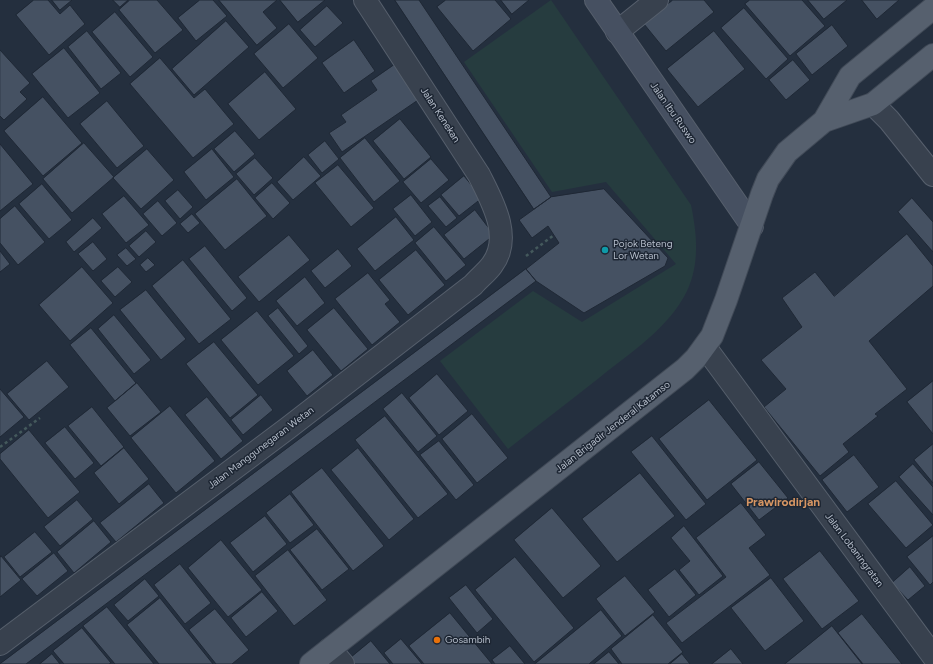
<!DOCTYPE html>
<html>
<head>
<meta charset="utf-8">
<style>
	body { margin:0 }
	canvas { display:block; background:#242f3e }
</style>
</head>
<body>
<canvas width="933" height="664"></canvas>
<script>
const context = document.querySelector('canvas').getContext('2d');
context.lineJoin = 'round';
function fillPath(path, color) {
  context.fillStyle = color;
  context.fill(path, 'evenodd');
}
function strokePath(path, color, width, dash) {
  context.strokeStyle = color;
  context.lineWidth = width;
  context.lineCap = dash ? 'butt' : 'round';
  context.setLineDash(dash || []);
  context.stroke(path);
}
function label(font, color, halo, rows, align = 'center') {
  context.font = font + ' Figtree,sans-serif';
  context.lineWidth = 3;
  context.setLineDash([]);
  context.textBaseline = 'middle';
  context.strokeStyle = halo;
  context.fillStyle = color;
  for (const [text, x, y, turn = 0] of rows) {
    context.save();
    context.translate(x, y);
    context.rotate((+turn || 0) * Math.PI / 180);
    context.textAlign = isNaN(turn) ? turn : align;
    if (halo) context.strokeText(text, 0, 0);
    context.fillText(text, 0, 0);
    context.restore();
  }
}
fillPath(new Path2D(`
	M551,0L691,205C697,234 700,264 687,291C669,328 630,353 599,378C569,402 538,425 508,449L440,361L533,291L582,322L676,264L606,182L552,192L464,62Z`), '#263c3f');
const building = new Path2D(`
	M34,0H48L60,14L70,5L85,24L49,55L16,15Z
	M52,0H72L60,10Z
	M113,0H128L120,7Z
	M130,0H157L183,30L155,53L119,10Z
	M200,0H213L227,16L196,41L178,18Z
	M219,0H277L263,12L277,28L257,45Z
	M280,0H325L298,22Z
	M395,0H419L551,197L534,209Z
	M446,0H495L511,19L473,51L437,7Z
	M501,0H529L512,14Z
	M673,0H704L714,12L666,51L644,24Z
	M750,0H802L825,26L790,56L745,4Z
	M808,0H847L824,19Z
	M862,0H899L877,19Z
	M327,6L343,23L315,47L300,30Z
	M744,8L788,59L766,79L721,28Z
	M115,12L153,57L130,77L92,32Z
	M226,21L249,47L194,95L172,69Z
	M289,24L318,58L283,88L254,54Z
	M832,25L848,46L812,75L796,54Z
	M87,31L121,73L101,89L68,47Z
	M714,31L745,69L698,107L667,69Z
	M354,40L375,71L344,93L322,63Z
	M64,48L100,93L68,118L32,74Z
	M0,50L30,83L20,92L27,99L4,120L0,116Z
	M160,58L194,98L205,89L234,124L193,158L130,84Z
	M793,60L810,80L786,100L769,80Z
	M397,63L421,98L342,152L329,133L346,122L341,115L377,90L371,81Z
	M265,72L296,109L259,140L228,104Z
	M43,97L82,143L43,176L4,131Z
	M107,101L144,146L117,168L80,124Z
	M400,119L431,157L404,179L373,141Z
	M235,131L255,154L234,172L214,149Z
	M365,138L400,181L374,202L340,158Z
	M325,141L339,159L322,173L308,155Z
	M84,143L114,177L72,213L43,179Z
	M0,144L33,184L0,211Z
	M147,149L174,180L141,209L113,178Z
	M212,149L234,177L206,200L184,172Z
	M304,157L321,176L293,200L277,182Z
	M255,158L273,178L254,195L236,174Z
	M431,159L449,180L421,203L403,182Z
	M338,165L374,208L351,227L315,183Z
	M464,176L482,198L459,216L441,195Z
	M237,179L267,216L225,250L195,214Z
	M272,183L290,203L273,219L255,198Z
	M42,184L72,220L49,239L19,204Z
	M604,189L668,258L665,266L584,313L536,281L526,269L559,243L548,226L532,238L519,220L551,197Z
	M178,190L193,207L180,219L165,201Z
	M411,195L432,222L415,236L393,209Z
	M124,196L149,225L126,243L102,214Z
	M440,197L457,218L446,227L428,206Z
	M912,198L933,222V252L898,212Z
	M158,201L177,223L162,236L143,214Z
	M15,206L45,242L18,265L0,243V219Z
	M475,210L494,235L464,259L444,235Z
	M192,214L200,223L188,233L180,224Z
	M396,217L414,240L375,271L357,249Z
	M93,218L102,228L74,252L66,242Z
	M434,227L466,265L446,281L415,243Z
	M146,231L156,242L139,257L129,246Z
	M907,234L933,266V286L869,341L907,389L875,414L878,416L843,444L849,452L820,476L764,407L786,389L761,360L802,327L782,298L815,272L834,296Z
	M289,235L310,260L259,302L238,277Z
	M93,242L107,259L93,271L78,254Z
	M205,246L247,298L232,311L189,259Z
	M126,248L136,259L127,266L117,255Z
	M338,249L352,266L325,288L311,271Z
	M416,250L445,285L408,315L379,280Z
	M0,251L10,264L0,272Z
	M148,258L155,265L146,272L140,265Z
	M183,260L231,319L199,344L152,286Z
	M82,267L113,303L70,341L39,305Z
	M118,267L132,282L115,297L101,281Z
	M526,269L536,281L26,664H0Z
	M368,273L390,300L385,304L400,322L372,345L335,299Z
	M305,277L325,303L297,326L276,301Z
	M146,290L186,339L161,360L120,310Z
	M278,308L308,346L299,354L268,316Z
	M334,308L368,349L341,371L307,330Z
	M257,311L294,356L258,385L221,340Z
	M114,315L151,360L134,374L98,329Z
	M91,328L136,383L115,401L70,345Z
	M214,342L258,395L230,418L186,364Z
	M313,350L333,375L307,396L287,371Z
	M47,361L69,387L29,420L7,394Z
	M437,374L468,411L439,435L409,398Z
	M933,381V434L907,402Z
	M137,383L161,412L130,436L107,408Z
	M0,389L24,417L0,437Z
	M402,393L437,436L418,452L383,409Z
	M261,395L273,410L243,435L231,420Z
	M207,397L243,441L221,459L185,415Z
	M709,400L757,460L707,500L659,439Z
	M170,406L215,461L176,493L131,438Z
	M92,407L124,447L101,466L68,426Z
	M472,414L508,458L477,483L442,439Z
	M385,416L448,494L418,518L355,440Z
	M65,427L94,463L75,479L45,443Z
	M29,430L80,492L48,518L0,459V454Z
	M652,436L706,504L686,520L631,452Z
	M439,441L474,485L456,500L420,455Z
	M933,444V483L914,460Z
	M124,448L149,479L119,504L94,473Z
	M358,448L414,519L389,540L331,470Z
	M854,455L879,487L847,512L822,480Z
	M759,462L788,498L759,520L731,484Z
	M913,464L933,487V515L899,477Z
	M322,468L384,546L353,571L291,492Z
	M640,473L675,516L617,562L582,519Z
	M896,481L933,525L906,548L868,504Z
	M149,484L164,503L116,542L100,523Z
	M290,494L314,525L290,543L266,513Z
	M77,500L93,519L60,546L44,527Z
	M741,503L766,535L749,548L770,575L682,643L666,623L726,577L696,538Z
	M552,508L601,566L563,598L514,540Z
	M265,516L287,544L253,572L230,543Z
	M94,521L111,542L74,573L57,552Z
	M684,526L723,576L699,595L679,570L690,561L671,538Z
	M317,529L349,569L322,590L290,550Z
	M35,532L52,552L20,577L4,557Z
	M933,536V582L930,585L907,557Z
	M221,540L262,590L228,617L188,568Z
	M288,550L327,600L294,626L255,576Z
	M820,551L859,601L822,629L783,579Z
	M54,553L68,571L37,596L22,579Z
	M1,556L21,580L0,597V558Z
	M515,557L574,628L534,662L475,590Z
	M180,564L211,603L185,624L154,585Z
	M910,567L925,586L908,600L892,583Z
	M675,569L696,595L669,617L648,590Z
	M625,576L655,612L625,636L596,599Z
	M771,578L804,621L765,651L731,608Z
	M145,579L159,596L128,621L114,605Z
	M466,585L493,619L477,633L449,598Z
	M262,592L278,611L246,637L231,618Z
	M160,598L213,664H159L127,625Z
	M107,607L154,664H115L83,626Z
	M215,609L249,650L232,664H216L189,630Z
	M601,610L622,636L589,664H535Z
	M450,613L492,664H424L409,646Z
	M862,614L902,664H863L838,633Z
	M653,615L683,652L668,664H622L611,649Z
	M832,626L862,664H785Z
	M82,628L111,663L109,664H64L53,651Z
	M401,639L422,664H393L384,653Z
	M371,641L390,664H351L348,660Z
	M510,646L525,664H495L492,660Z
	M731,649L743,664H712Z
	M609,652L619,664H594Z
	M52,654L60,664H40Z
	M682,654L690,664H670Z`);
fillPath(building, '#455162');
strokePath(building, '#1f2835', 1);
const street = new Path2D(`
	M617,32L657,0
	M873,104L889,120L933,175
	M705,347L933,656
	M0,644L288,428L473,285C479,278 487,272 492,265C513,237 492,201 479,175L365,0
	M330,649L343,664`);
const secondary = new Path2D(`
	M596,0L752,226`);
const primary = new Path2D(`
	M824,121L850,76L933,8
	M311,664L685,369L696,358L712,336L726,300L762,194L768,179L787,152L824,121L873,104L933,55`);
strokePath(street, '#565f6c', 24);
strokePath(secondary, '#565f6c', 24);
strokePath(primary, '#414a57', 24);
strokePath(new Path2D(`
	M526,256L554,235
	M0,447L40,418`), '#44595c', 2.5, [3, 3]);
strokePath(street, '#38414e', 22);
strokePath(secondary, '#465061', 22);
strokePath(primary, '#56606e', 22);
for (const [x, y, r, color] of [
	[605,250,4,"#0f9aa8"],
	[437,640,4,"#e8710a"]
]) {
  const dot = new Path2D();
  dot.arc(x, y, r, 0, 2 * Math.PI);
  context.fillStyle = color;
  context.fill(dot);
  strokePath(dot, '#1d2633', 1.5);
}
label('10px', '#b4bcc9', '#1d2633', [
	["Jalan Ibu Ruswo",673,113,55],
	["Jalan Kenekan",440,115,57],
	["Jalan Brigadir Jenderal Katamso",613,427,-38],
	["Jalan Manggunegaran Wetan",261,448,-37],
	["Jalan Lobaningratan",854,550,53]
]);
label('10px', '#b4bcc9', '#1d2633', [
	["Pojok Beteng",613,244],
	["Lor Wetan",613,256],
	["Gosambih",445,640]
], 'left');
label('bold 12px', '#d59563', '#1d2633', [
	["Prawirodirjan",783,502]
]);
</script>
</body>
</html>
